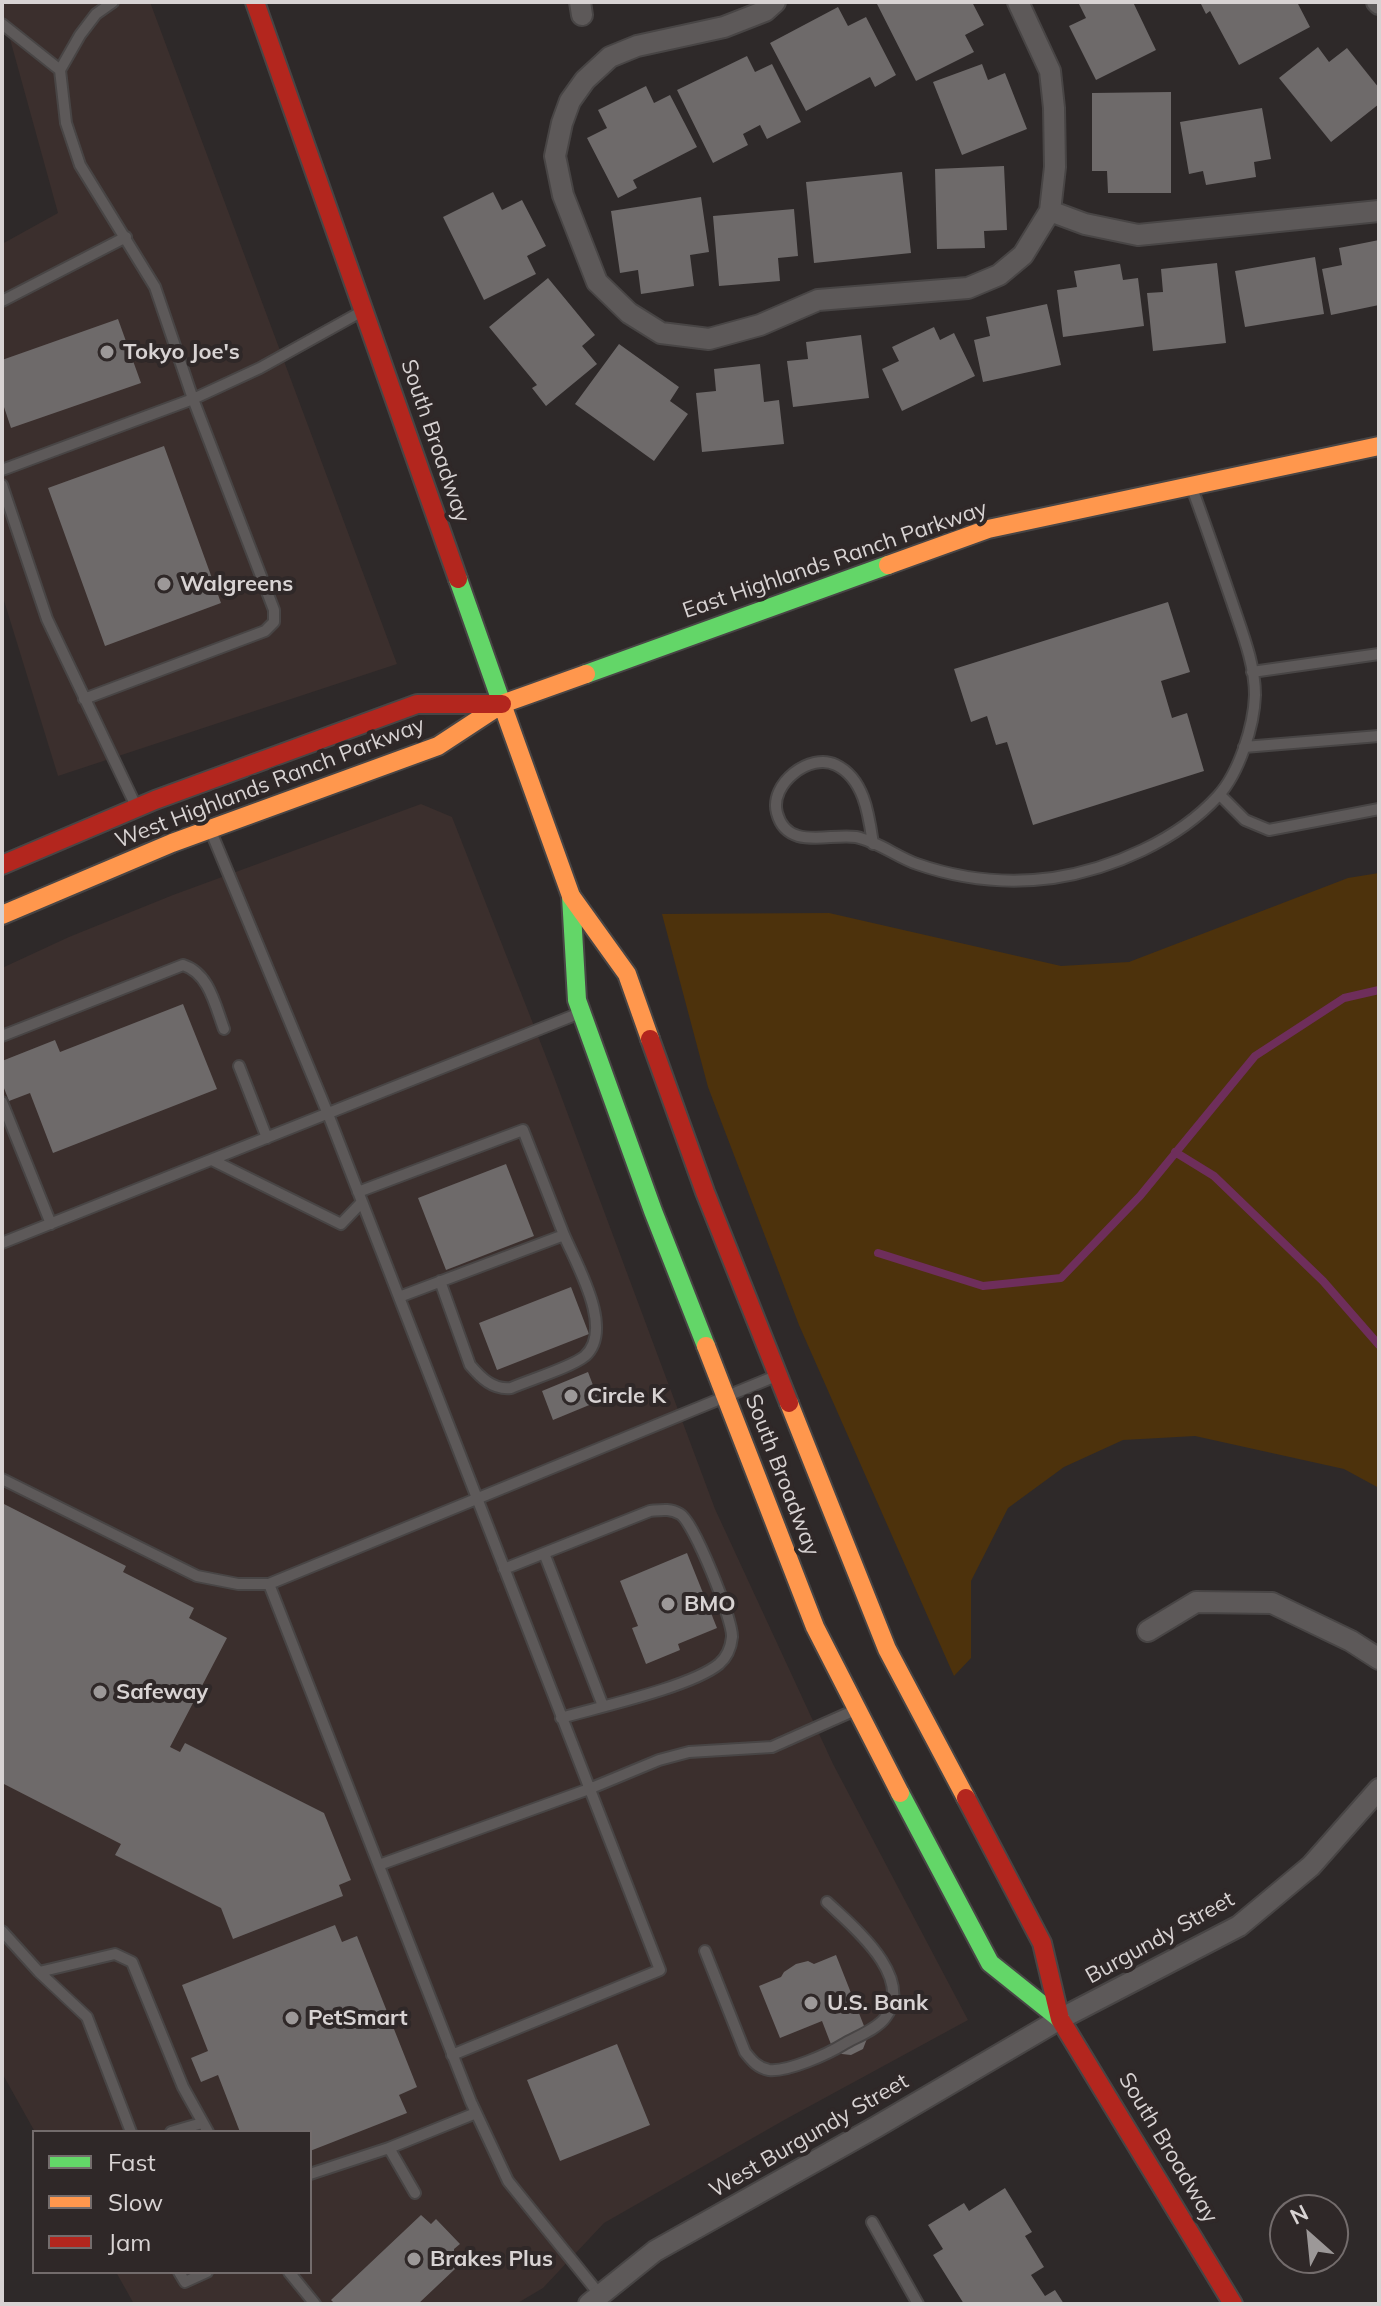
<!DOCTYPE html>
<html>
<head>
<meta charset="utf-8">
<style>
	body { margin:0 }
	#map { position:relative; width:1381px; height:2306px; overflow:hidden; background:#2e2929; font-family:Mulish,sans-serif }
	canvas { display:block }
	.frame { position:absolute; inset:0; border:4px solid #d8d3d3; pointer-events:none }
	.legend { position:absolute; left:32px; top:2130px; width:280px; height:144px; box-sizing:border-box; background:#2f2828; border:2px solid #736c6c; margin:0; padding:10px 14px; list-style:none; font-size:24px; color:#d8d3d3 }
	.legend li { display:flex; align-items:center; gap:16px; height:40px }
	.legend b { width:40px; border:2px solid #736c6c }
	.north { position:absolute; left:1269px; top:2194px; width:80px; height:80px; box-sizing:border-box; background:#2f2828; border:2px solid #736c6c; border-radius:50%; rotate:333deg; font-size:22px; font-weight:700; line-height:32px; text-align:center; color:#d8d3d3 }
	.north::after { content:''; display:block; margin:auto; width:28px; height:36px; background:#9c9898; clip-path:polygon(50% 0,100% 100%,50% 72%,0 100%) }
</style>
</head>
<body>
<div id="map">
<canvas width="1381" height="2306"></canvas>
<div class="frame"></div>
<ul class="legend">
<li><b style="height:10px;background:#63d668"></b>Fast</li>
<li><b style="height:10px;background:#ff974d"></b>Slow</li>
<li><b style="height:10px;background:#b3261e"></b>Jam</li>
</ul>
<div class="north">N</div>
</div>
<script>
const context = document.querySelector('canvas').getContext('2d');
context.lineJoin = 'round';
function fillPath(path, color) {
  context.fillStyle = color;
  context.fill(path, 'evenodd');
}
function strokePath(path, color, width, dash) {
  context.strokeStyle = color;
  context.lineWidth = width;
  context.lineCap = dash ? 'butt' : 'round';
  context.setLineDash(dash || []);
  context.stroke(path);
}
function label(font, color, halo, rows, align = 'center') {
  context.font = font + ' Mulish,sans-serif';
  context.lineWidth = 8;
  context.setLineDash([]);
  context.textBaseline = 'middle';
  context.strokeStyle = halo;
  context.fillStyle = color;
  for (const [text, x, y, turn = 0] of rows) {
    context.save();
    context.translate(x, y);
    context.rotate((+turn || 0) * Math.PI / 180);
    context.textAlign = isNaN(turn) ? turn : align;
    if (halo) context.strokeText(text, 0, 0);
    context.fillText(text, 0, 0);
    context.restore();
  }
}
fillPath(new Path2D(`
	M10,2H150L397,664L58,776L2,594V244L58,213L2,10V5Z
	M421,804L452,817L554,1077L715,1509L833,1764L968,2020L786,2119L604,2223L543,2288L516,2304H134L116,2272H310V2132H35L2,2073V968L69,937L173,895Z`), '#3b2f2d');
fillPath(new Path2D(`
	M1379,873V1488L1344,1469L1195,1436L1123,1440L1064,1467L1008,1508L971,1581V1658L954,1676L799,1325L708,1087L662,914L829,913L1061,966L1129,962L1348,878Z`), '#4d320c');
strokePath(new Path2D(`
	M1175,1152L1214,1176L1323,1281L1379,1345
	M878,1253L983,1286L1061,1278L1140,1196L1255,1056L1344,998L1379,990`), '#6e2e5b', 8);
fillPath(new Path2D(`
	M876,2H972L984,25L965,35L974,52L916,81Z
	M1078,2H1133L1156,50L1096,80L1069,26L1086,18Z
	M1200,2H1297L1310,27L1239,65L1210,11L1206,14Z
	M838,7L848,26L866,17L896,75L875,87L870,77L806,111L770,43Z
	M1318,47L1329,62L1347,48L1379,88V104L1331,142L1279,78Z
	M747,56L755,72L772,64L801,122L767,139L760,125L743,134L748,145L713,163L677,90Z
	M982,64L988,80L1005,73L1027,129L962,155L933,82Z
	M646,86L654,103L670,95L697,147L633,180L637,188L618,198L587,138L607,128L598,110Z
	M1171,92V193H1108L1107,171H1092V93Z
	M1262,108L1271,159L1254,162L1256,177L1206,185L1203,171L1189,174L1180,122Z
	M1004,166L1007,230L984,231L985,248L937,249L935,169Z
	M902,172L911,253L814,263L806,182Z
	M493,192L502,210L522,200L546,246L527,256L536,274L484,300L443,217Z
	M701,197L709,252L690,255L694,286L641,294L638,270L620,273L611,211Z
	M794,209L798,256L778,258L780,281L719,286L713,216Z
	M1379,240V305L1331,315L1322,269L1342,265L1339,248Z
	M1315,257L1324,314L1245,327L1235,271Z
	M1217,263L1226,343L1153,351L1147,293L1163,292L1161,269Z
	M1120,264L1123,280L1138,278L1144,326L1063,337L1057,290L1077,287L1074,271Z
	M548,278L595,335L582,346L597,364L546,406L532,388L537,385L489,327Z
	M1047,304L1061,365L983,382L974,340L990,336L986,317Z
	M118,319L141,383L11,428L2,401V360Z
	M934,327L940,340L954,333L975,376L902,411L882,369L899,361L892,347Z
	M861,335L869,398L793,407L787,361L808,359L806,342Z
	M619,344L679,387L670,401L688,414L654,461L575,404Z
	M760,364L764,402L779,400L784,444L702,452L696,393L716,391L714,369Z
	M164,446L221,603L105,646L48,488Z
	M1168,602L1190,672L1161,681L1172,718L1187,713L1204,771L1033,825L1007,742L996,745L987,716L971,722L954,669Z
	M183,1004L217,1089L53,1153L30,1093L9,1101L2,1083V1061L55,1040L60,1052Z
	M506,1164L534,1236L446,1270L418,1198Z
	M571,1287L589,1334L497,1370L479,1323Z
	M588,1372L599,1401L553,1420L542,1391Z
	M2,1503L126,1566L123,1572L194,1608L189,1618L227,1638L170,1747L180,1752L185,1743L324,1813L351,1880L339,1885L343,1896L233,1939L221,1908L115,1855L121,1844L2,1783Z
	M687,1553L717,1628L678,1644L680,1650L646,1664L632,1628L638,1626L620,1581Z
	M335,1925L342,1942L357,1936L417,2087L399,2095L407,2113L310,2151V2132H240L218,2075L201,2082L191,2058L208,2051L182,1985Z
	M836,1955L868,2036L863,2049L851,2055L842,2054L832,2047L822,2021L780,2038L759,1986L781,1977L784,1972L796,1964L808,1961L814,1964Z
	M617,2044L650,2125L560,2161L527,2080Z
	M1005,2188L1032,2232L1025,2236L1044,2267L1031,2275L1045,2296L1055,2290L1064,2304H964L933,2255L943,2249L928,2225L964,2203L969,2211Z
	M421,2215L431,2224L436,2219L460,2244L454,2249L455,2269L418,2304H335L331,2300Z`), '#6e6a6a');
const lane = new Path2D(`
	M113,2L96,14L80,35L60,70L66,123L80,165L155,287L193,399L260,368L359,313
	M2,24L60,70
	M2,301L126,237
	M2,470L193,399L274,610V622L265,631L84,699
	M2,485L47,619L135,804
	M1252,672L1379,654
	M1244,747L1379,736
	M1220,795L1245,820L1269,830L1379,809
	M212,834L328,1114L660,1970L452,2055
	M873,844C869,817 865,779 836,765C810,752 769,784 777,813C787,851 829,833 856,837C877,841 897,857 917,864C960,879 1008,884 1053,878C1112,869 1178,840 1218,796C1239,773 1254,726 1255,695C1255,664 1242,632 1232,602C1219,564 1206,526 1192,488
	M2,1036L183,965C209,973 215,1005 224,1029
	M239,1066L267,1138
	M2,1102L51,1224
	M212,1160L341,1224L362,1202
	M358,1192L523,1130L564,1235L399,1297
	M2,1243L580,1013
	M440,1281L470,1365C481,1378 493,1390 511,1388C529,1380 572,1367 585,1356C615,1329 576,1264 564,1235
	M2,1479L197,1576L238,1584H269
	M544,1553L603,1706
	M504,1569L650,1511C661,1510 670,1508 680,1514C694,1522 733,1620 732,1637C731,1647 727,1657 719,1664C691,1687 599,1707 561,1718
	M379,1865L589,1789L659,1760L689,1752L772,1747L853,1711
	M2,1931L39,1972L87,2017L131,2132
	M705,1951L745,2052C752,2061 758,2068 769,2070C788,2072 828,2054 844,2044C856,2037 877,2029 885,2018C916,1977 852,1926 827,1902
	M39,1972L115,1954L132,1962L183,2087L208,2132
	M171,2132L202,2123
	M389,2148L415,2193
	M310,2174L389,2148L476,2113
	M872,2222L918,2304
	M179,2272L185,2282L207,2272
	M289,2272L315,2304
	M600,2295L508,2181L471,2102L269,1584L776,1376`);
const street = new Path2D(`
	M580,2L582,15
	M775,2L765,11L724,27L637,46L610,57L585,80L570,101L562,123L555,156L563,195L597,282L629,313L661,333L709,339L760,325L818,300L968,288L999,275L1023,255L1050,211L1055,167L1054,108L1050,71L1018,2
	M1377,2L1379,4
	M1050,211L1085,224L1138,235L1379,211
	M1148,1631L1196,1602L1272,1603L1351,1641L1379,1659
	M589,2304L655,2251L876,2127L1060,2019L1239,1926L1311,1866L1379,1789`);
const fast = new Path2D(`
	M458,579L502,704
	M586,674L888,565
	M571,896L577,1000L653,1211L706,1346
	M900,1793L990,1963L1060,2019`);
const slow = new Path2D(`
	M888,565L988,529L1379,446
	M502,704L571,896L627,974L650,1039
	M2,915L172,843L438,746L502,704L586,674
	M706,1346L815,1627L900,1793
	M789,1403L887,1649L966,1798`);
const jam = new Path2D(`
	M255,2L458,579
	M2,865L155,800L417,704H502
	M650,1039L705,1192L789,1403
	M966,1798L1042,1943L1060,2019L1233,2304`);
strokePath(lane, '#484545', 14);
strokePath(street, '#484545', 24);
strokePath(fast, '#484545', 22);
strokePath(slow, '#484545', 22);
strokePath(jam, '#484545', 22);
strokePath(lane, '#5d5959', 10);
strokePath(street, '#5d5959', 20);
strokePath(fast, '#63d668', 18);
strokePath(slow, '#ff974d', 18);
strokePath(jam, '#b3261e', 18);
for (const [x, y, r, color] of [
	[107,352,8,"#9c9898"],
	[164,584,8,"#9c9898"],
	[571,1396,8,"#9c9898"],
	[668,1604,8,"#9c9898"],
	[100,1692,8,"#9c9898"],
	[811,2003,8,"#9c9898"],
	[292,2018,8,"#9c9898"],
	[414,2259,8,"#9c9898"]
]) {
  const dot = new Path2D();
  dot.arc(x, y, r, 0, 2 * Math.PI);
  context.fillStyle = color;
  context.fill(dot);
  strokePath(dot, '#2f2828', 3);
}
label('bold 22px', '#d8d3d3', '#2f2828', [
	["Tokyo Joe's",123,352],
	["Walgreens",180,584],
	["Circle K",587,1396],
	["BMO",684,1604],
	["Safeway",116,1692],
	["U.S. Bank",827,2003],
	["PetSmart",308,2018],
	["Brakes Plus",430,2259]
], 'left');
label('22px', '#d8d3d3', '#2f2828', [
	["South Broadway",435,441,71],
	["East Highlands Ranch Parkway",835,560,-19],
	["West Highlands Ranch Parkway",270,783,-21],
	["South Broadway",782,1475,69],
	["Burgundy Street",1160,1938,-29],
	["West Burgundy Street",809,2136,-30],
	["South Broadway",1168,2148,59]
]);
</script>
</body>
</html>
